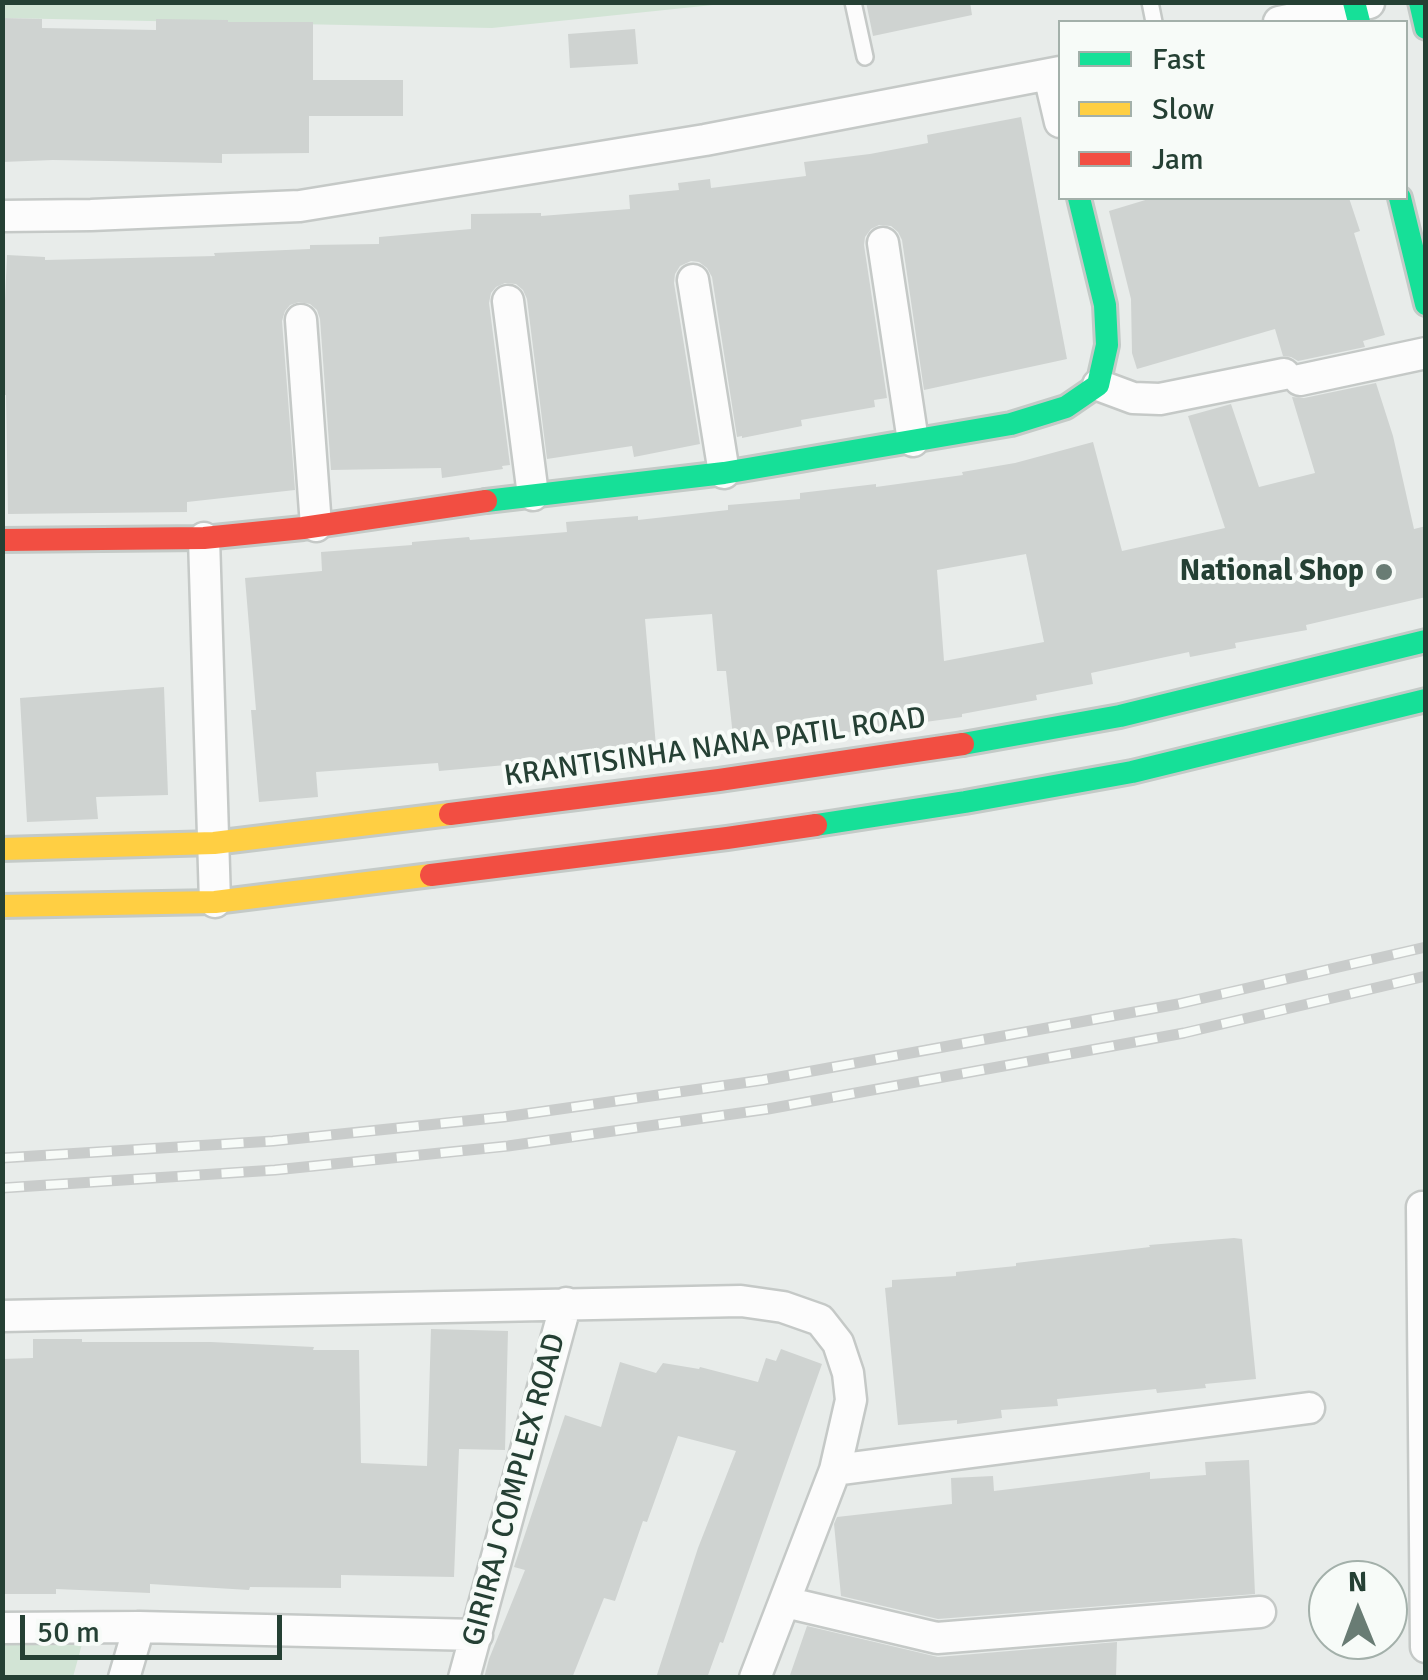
<!DOCTYPE html>
<html>
<head>
<meta charset="utf-8">
<style>
	body { margin:0 }
	#map { position:relative; width:1428px; height:1680px; overflow:hidden; background:#e8ecea; font-family:Signika,sans-serif }
	canvas { display:block }
	.frame { position:absolute; inset:0; border:5px solid #254034; pointer-events:none }
	.legend { position:absolute; left:1058px; top:20px; width:350px; height:180px; box-sizing:border-box; background:#f7fbf8; border:2px solid #a3b0aa; margin:0; padding:12px 18px; list-style:none; font-size:30px; color:#254034 }
	.legend li { display:flex; align-items:center; gap:20px; height:50px }
	.legend b { width:50px; border:2px solid #a3b0aa }
	.north { position:absolute; left:1308px; top:1560px; width:100px; height:100px; box-sizing:border-box; background:#f7fbf8; border:2px solid #a3b0aa; border-radius:50%; rotate:359deg; font-size:28px; font-weight:700; line-height:40px; text-align:center; color:#254034 }
	.north::after { content:''; display:block; margin:auto; width:35px; height:45px; background:#697c74; clip-path:polygon(50% 0,100% 100%,50% 72%,0 100%) }
	.scale { position:absolute; left:20px; top:1615px; width:262px; height:45px; box-sizing:border-box; border:5px solid #254034; border-top:0; padding-left:12px; font-size:30px; line-height:35px; white-space:nowrap; color:#254034; -webkit-text-stroke:8px #f7fbf8; paint-order:stroke }
</style>
</head>
<body>
<div id="map">
<canvas width="1428" height="1680"></canvas>
<div class="frame"></div>
<ul class="legend">
<li><b style="height:12px;background:#16e098"></b>Fast</li>
<li><b style="height:12px;background:#ffcf43"></b>Slow</li>
<li><b style="height:12px;background:#f24e42"></b>Jam</li>
</ul>
<div class="north">N</div>
<div class="scale">50 m</div>
</div>
<script>
const context = document.querySelector('canvas').getContext('2d');
context.lineJoin = 'round';
function fillPath(path, color) {
  context.fillStyle = color;
  context.fill(path, 'evenodd');
}
function strokePath(path, color, width, dash) {
  context.strokeStyle = color;
  context.lineWidth = width;
  context.lineCap = dash ? 'butt' : 'round';
  context.setLineDash(dash || []);
  context.stroke(path);
}
function label(font, color, halo, rows, align = 'center') {
  context.font = font + ' Signika,sans-serif';
  context.lineWidth = 8;
  context.setLineDash([]);
  context.textBaseline = 'middle';
  context.strokeStyle = halo;
  context.fillStyle = color;
  for (const [text, x, y, turn = 0] of rows) {
    context.save();
    context.translate(x, y);
    context.rotate((+turn || 0) * Math.PI / 180);
    context.textAlign = isNaN(turn) ? turn : align;
    if (halo) context.strokeText(text, 0, 0);
    context.fillText(text, 0, 0);
    context.restore();
  }
}
fillPath(new Path2D(`
	M3,2L732,3L492,28L3,18Z
	M3,1644H82L73,1677L3,1678Z`), '#d2e4d5');
fillPath(new Path2D(`
	M866,2H970L972,15L873,36Z
	M2,18L42,19V28L156,30V19L228,20V22H313V80H403V116H309V153L222,154V163L53,160L2,162Z
	M635,29L638,64L570,68L568,34Z
	M1021,117L1067,359L924,390L902,240L898,232L891,226L879,225L871,229L865,237L864,245L887,398L874,400L875,407L801,420L802,426L742,438V436L737,437L712,277L707,268L699,262L691,261L680,266L675,274L674,283L700,444L634,457L632,446L547,459L527,299L523,290L516,284L505,283L496,287L491,293L489,303L510,465L502,466L503,469L442,478L441,468L331,470L320,319L317,310L310,304L299,302L290,305L285,311L282,321L295,490L187,502V512L8,514L6,395H2V324H4L7,255L45,257V260L215,256L214,253L310,249V245L379,244V237L471,229V214L541,213V216L630,209L629,195L679,190L678,183L710,179L711,188L806,176L804,162L870,154L928,143L927,135Z
	M1152,198H1349L1360,231L1354,233L1385,335L1363,341L1365,347L1298,361L1291,357L1283,356L1275,329L1137,369L1132,353L1131,299L1109,211Z
	M1376,383L1393,436L1414,529L1426,526V597L1306,625L1307,630L1235,643L1236,648L1190,657L1189,652L1091,673L1093,684L1036,695L1037,700L962,714V717L844,733V735L797,742V740L734,746L726,671H717L712,614L645,619L657,758L570,765L571,770L517,774V764L439,771L438,763L316,772L318,797L259,802L251,710H256L245,578L322,571L321,552L412,545V542L469,537L470,540L567,532L566,522L638,516V520L728,510V505L800,499V493L876,484V487L963,475L962,472L1015,463L1093,442L1122,551L1225,528L1188,416L1231,404L1259,487L1315,473L1292,397L1304,398ZM1026,554L1044,642L944,661L937,570Z
	M164,687L168,795L96,797L98,819L27,822L20,698Z
	M1234,1238L1242,1239L1256,1379L1205,1384L1206,1388L1157,1393L1156,1389L1057,1399L1058,1406L1001,1410L1002,1418L957,1424V1420L898,1425L885,1288L892,1287V1280L956,1276V1272L1016,1266V1263L1150,1247L1149,1245Z
	M431,1329L508,1331L505,1450L459,1449L454,1577L341,1575V1588L250,1587L249,1590L150,1584V1593L56,1589V1594H2V1359L33,1358V1339H82V1342H211L314,1347L313,1350H359L361,1463L427,1466Z
	M781,1349L822,1364L723,1643L720,1642L707,1678H656L698,1548L736,1451L678,1436L647,1522L643,1521L615,1601L604,1598L572,1678H484L489,1659L525,1570L514,1567L565,1415L601,1427L620,1362L656,1373L663,1363L699,1369L700,1367L758,1382L766,1358L776,1361Z
	M1249,1460L1255,1594L938,1619L841,1596L834,1524L837,1517L952,1504L951,1478L993,1476L994,1491L1150,1472V1479L1206,1475L1205,1462Z
	M807,1626L938,1657L1117,1642L1116,1678H789Z`), '#cfd3d1');
const lane = new Path2D(`
	M853,2L865,57
	M1150,2L1154,22`);
const street = new Path2D(`
	M1279,22L1369,3
	M1049,75L1060,122
	M2,216L91,215L300,206L705,140L1060,72
	M883,243L913,441
	M693,280L724,473
	M508,301L533,495
	M301,320L316,526
	M1300,380L1426,353
	M1098,385L1133,398L1160,399L1284,374
	M204,538L215,902
	M1422,1207L1426,1647
	M2,1316L741,1301L783,1307L820,1320L838,1343L848,1373L851,1400L835,1470L755,1678
	M835,1470L1309,1408
	M785,1602L937,1638L1260,1612
	M2,1628L139,1627L477,1635
	M124,1678L139,1627
	M464,1678L566,1303`);
const fast = new Path2D(`
	M1354,2L1359,22
	M1420,2L1426,28
	M1400,198L1426,304
	M486,501L724,473L1011,424L1066,407L1098,385L1107,345L1105,305L1079,198
	M963,744L1120,716L1426,641
	M816,825L965,802L1132,772L1426,700`);
const slow = new Path2D(`
	M2,849L214,843L450,814
	M2,906L215,902L431,875`);
const jam = new Path2D(`
	M2,540L204,538L303,528L486,501
	M450,814L719,780L963,744
	M431,875L727,838L816,825`);
strokePath(lane, '#c5c9c7', 20);
strokePath(street, '#c5c9c7', 35);
strokePath(fast, '#c4cac7', 28);
strokePath(slow, '#c4cac7', 28);
strokePath(jam, '#c4cac7', 28);
strokePath(lane, '#fcfcfc', 15);
strokePath(street, '#fcfcfc', 30);
strokePath(fast, '#16e098', 22);
strokePath(slow, '#ffcf43', 22);
strokePath(jam, '#f24e42', 22);
const rail = new Path2D(`
	M2,1158L273,1141L504,1117L763,1080L1178,1004L1426,947
	M2,1188L275,1170L508,1146L768,1109L1184,1033L1426,976`);
strokePath(rail, '#c9cccb', 11);
strokePath(rail, '#f7fbf8', 8, [22]);
for (const [x, y, r, color] of [
	[1384,572,10,"#697c74"]
]) {
  const dot = new Path2D();
  dot.arc(x, y, r, 0, 2 * Math.PI);
  context.fillStyle = color;
  context.fill(dot);
  strokePath(dot, '#f7fbf8', 4);
}
label('bold 30px', '#254034', '#f7fbf8', [
	["National Shop",1364,572]
], 'right');
label('30px', '#254034', '#f7fbf8', [
	["KRANTISINHA NANA PATIL ROAD",715,748,-8],
	["GIRIRAJ COMPLEX ROAD",515,1490,-75]
]);
</script>
</body>
</html>
